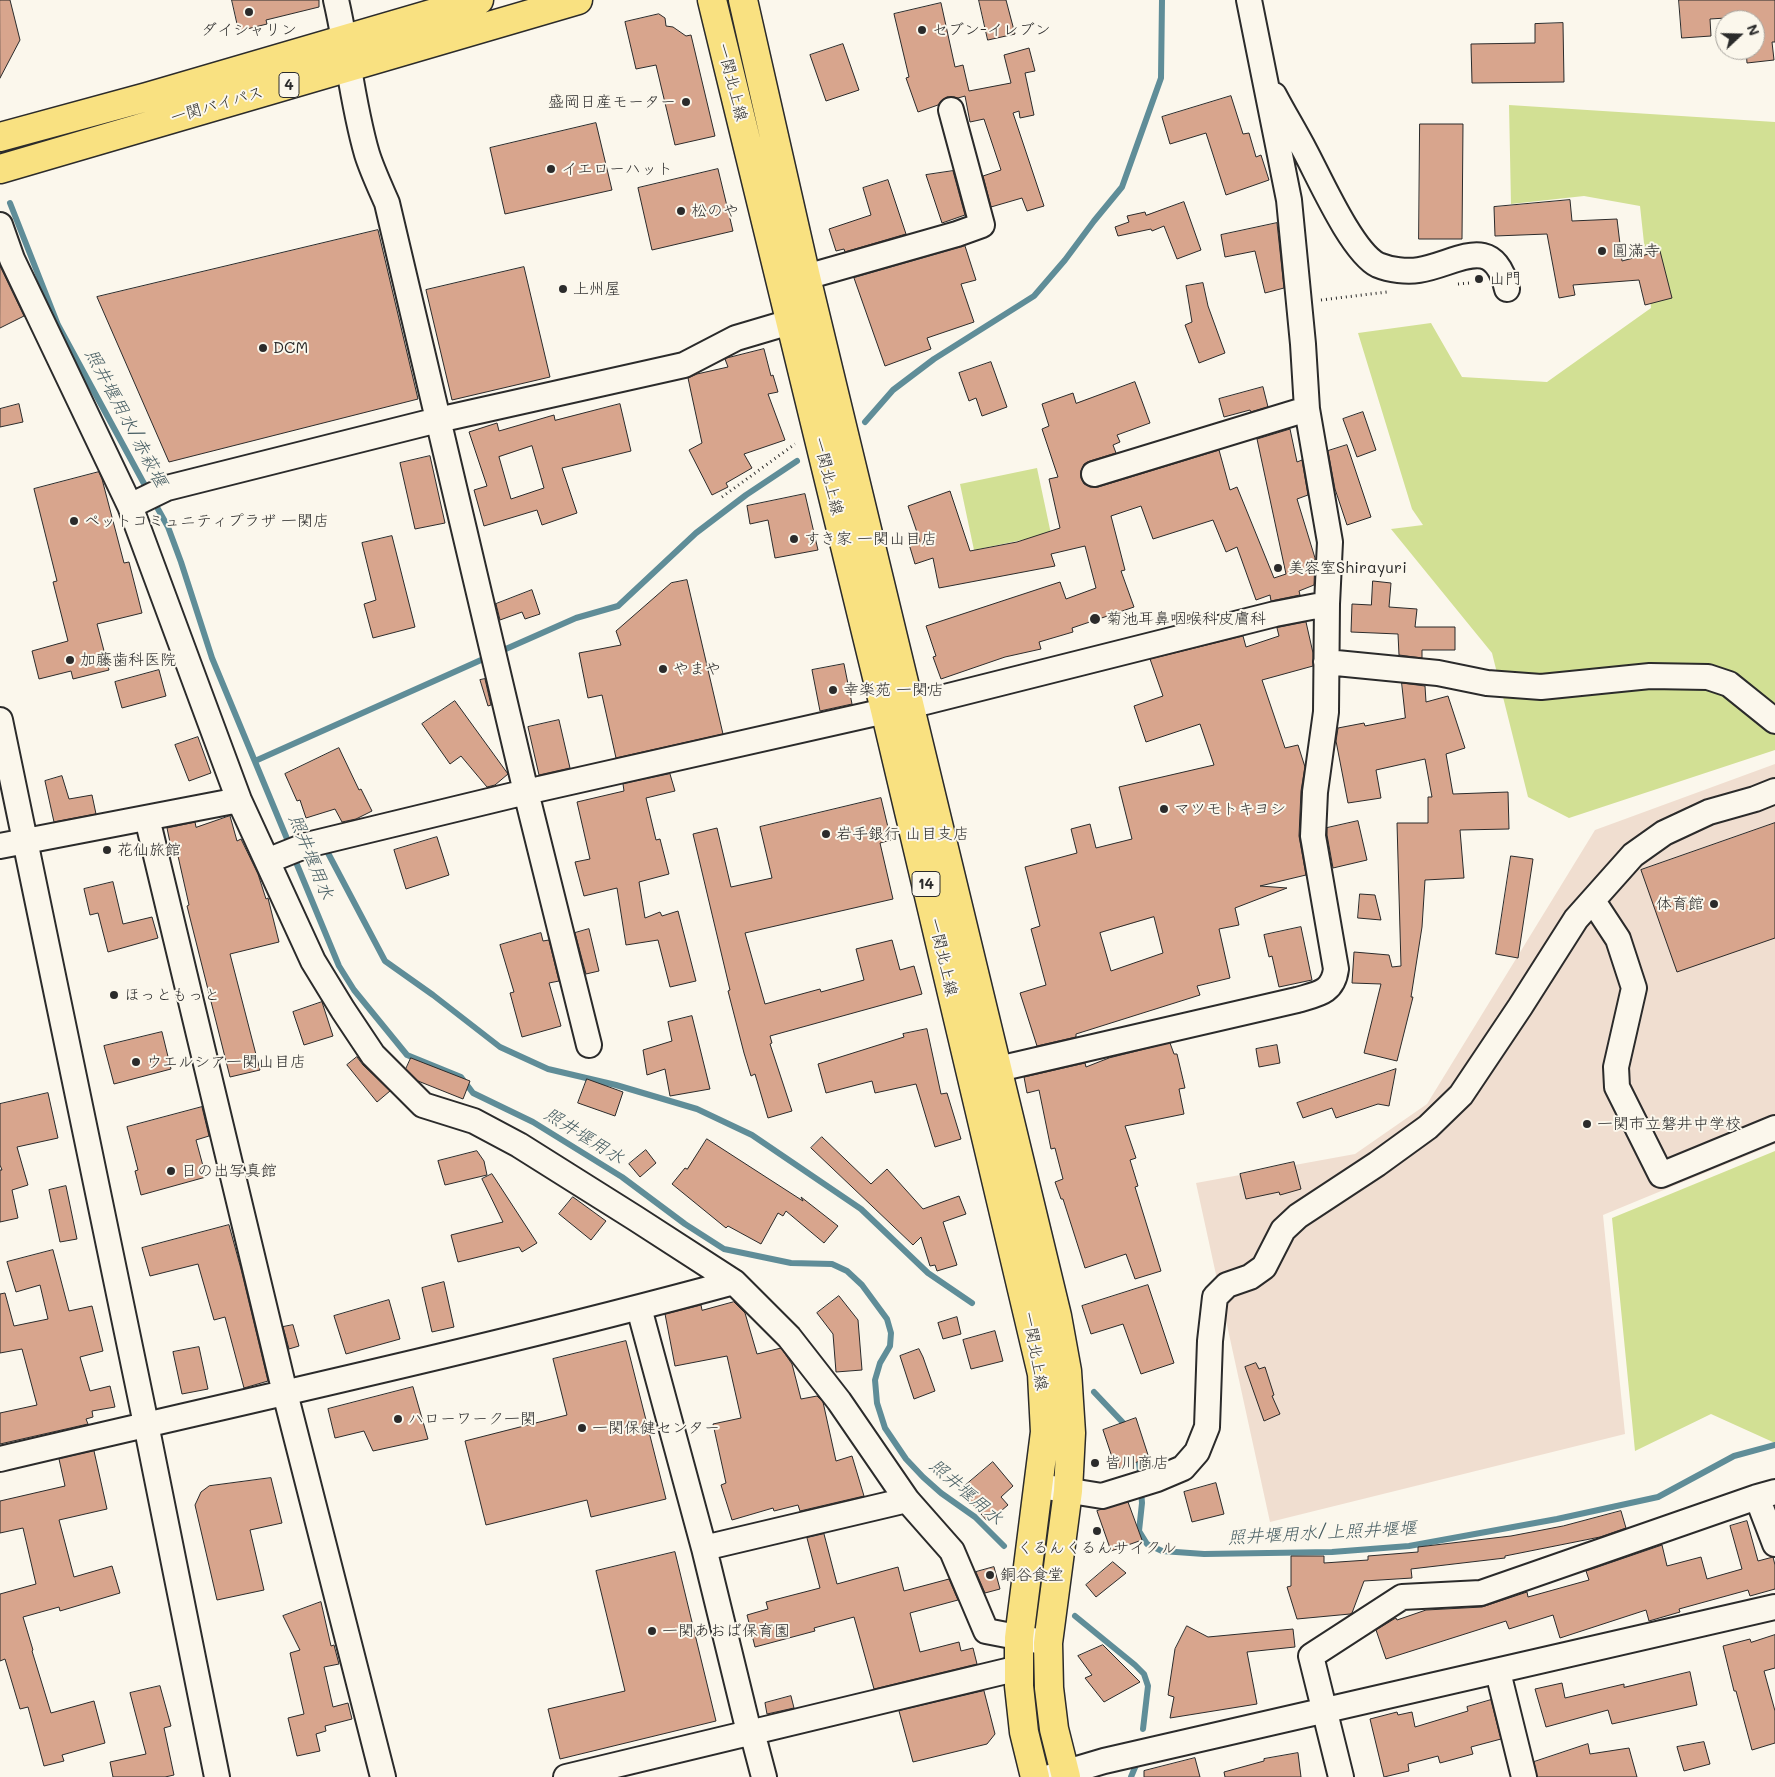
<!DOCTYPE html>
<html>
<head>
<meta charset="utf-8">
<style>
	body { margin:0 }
	#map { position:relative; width:1775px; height:1777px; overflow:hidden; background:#fbf7ec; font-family:Mali,sans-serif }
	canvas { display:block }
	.north { position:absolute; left:1715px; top:10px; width:50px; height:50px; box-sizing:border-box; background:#fbf7ec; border:1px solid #a8a59f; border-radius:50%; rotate:69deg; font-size:14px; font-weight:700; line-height:20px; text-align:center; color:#2b2b2b }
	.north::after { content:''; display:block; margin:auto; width:18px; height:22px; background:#2b2b2b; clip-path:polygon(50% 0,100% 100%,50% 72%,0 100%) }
</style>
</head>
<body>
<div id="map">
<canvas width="1775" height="1777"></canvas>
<div class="north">N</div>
</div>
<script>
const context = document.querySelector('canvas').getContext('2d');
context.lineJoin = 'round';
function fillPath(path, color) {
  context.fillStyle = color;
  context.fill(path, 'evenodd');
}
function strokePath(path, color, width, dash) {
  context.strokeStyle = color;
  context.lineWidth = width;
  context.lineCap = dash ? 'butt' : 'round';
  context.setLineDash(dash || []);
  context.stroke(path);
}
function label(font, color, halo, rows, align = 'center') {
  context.font = font + ' Mali,"Klee One",sans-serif';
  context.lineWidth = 4;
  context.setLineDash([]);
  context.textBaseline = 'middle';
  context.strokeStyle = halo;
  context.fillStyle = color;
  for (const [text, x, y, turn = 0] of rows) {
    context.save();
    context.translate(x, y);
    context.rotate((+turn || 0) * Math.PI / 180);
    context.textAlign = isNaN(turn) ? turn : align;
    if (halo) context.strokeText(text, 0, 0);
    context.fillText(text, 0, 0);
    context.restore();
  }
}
fillPath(new Path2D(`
	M1775,764V1144L1603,1215L1625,1434L1270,1522L1196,1183L1355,1154L1427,1104L1595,830Z`), '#f0ded0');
fillPath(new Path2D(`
	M1509,105L1775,122V750L1569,818L1528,797L1492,653L1391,529L1423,525L1412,509L1358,333L1431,323L1462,377L1547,382L1651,308L1640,206L1584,196L1511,204Z
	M1037,468L1051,534L974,550L960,484Z
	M1775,1151V1443L1711,1414L1635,1451L1612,1218Z`), '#d2e094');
strokePath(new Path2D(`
	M10,203L58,325L148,491
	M865,422L893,390L934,359L1034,296L1065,260L1094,221L1122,187L1161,78L1162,0
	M153,500L168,527L181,562L212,658L290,846
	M499,652L576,618L618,606L696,533L746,495L797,461
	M255,761L490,656
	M328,853L385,961L433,995L500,1047L548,1069L616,1085L697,1109L752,1135L861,1209L928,1273L972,1303
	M293,855L339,966L354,990L407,1055L461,1077L473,1093L533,1122L622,1177L685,1224L724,1249L791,1263L832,1264L847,1271L862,1285L887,1319L891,1333L890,1346L880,1363L875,1380L877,1403L885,1428L906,1459L923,1477L941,1493L975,1517L1004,1546
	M1094,1392L1129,1429
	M1138,1455L1141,1480
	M1141,1490L1142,1503L1139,1531L1147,1544L1162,1551L1204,1554L1332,1552L1409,1546L1557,1519L1658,1497L1734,1456L1775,1445
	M1075,1616L1135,1665L1144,1674L1148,1686L1143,1729
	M1131,1777L1136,1765`), '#5f8d98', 6);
const building = new Path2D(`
	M0,0H10L20,40L0,78Z
	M232,0H319V7L266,20L267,24L239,31Z
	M979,0H1006L1015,34L988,40Z
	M1679,0H1775V42H1772L1774,60L1747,63L1746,50H1755V20H1743L1742,17L1710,19L1711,36L1682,38Z
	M941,3L955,67L963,65L969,91L1011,83L1004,55L1029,48L1035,71L1025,73L1034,115L1020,118L1019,111L1013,113L1044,206L1027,211L1022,198L991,207L983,176L1001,170L984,119L970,122L965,96L958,98L954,97H947L942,100L938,105L918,112L906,78L909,77L894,14Z
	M659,14L665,18L666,26L673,27L686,36L691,35L715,136L675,145L656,65L636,69L625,22Z
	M1563,23L1564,82L1472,83L1471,44L1535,43V24Z
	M843,44L859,90L826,101L810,55Z
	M1231,96L1243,134L1249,133L1256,157L1261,155L1269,180L1226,195L1206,133L1170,144L1162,117Z
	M596,123L612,190L505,214L490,148Z
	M1420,124H1463L1462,239H1419Z
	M718,169L733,231L652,250L638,188Z
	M953,171L965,215L942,223L926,175Z
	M888,180L906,234L845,252L844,249L836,251L829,229L871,215L863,188Z
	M1570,200L1572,221L1617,219L1622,261L1660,251L1672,298L1645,305L1639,280L1573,285L1575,295L1559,298L1547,234L1495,236L1494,207Z
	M1184,202L1201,250L1177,259L1164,226L1152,231L1151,229L1118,236L1115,227L1129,222L1127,216L1145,212L1146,215Z
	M1277,223L1284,288L1265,293L1255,251L1225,257L1221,235Z
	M378,230L418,399L169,462L97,297Z
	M965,246L976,280L961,284L974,322L927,338L931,349L885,366L854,278Z
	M0,266L24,316L0,328Z
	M524,267L550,377L452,400L426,290Z
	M1203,283L1208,306L1225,353L1199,363L1185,325L1192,322L1186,286Z
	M764,349L771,376L773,375L778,392L768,394L785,440L744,454L752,468L726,483L728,487L712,495L689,450L702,443L688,378L697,374L728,367L725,359L727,358Z
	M991,362L1007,407L982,416L976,398L969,401L959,373Z
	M1135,382L1150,423L1117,435L1120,442L1113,445L1116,453L1090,461L1084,464L1081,471V478L1084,484L1090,487H1098L1219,450L1230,490L1237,487L1274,578L1286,574L1257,439L1290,429L1297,462L1302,460L1308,495L1297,499L1315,558L1314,585L1299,591L1300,595L1271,601L1270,595L1256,600L1237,547L1226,552L1213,520L1153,539L1141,506L1111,516L1125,570L1121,571L1134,607L1072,628L1073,632L1039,642L1041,649L1005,657L941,679L933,657L936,656L926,626L1060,582L1066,599L1096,588L1085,546L1051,554L1055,566L939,588L933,558L915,564L909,544L920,541L908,506L950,491L970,551L1017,542L1060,528L1049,479L1058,477L1042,429L1049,426L1042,404L1073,393L1076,403Z
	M1263,387L1268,407L1251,412L1250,410L1224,417L1219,399Z
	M19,404L23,422L0,427V409Z
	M620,404L631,451L562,468L577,513L542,525L537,510L484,526L474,490L487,486L469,432L497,423L499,431L554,415L555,420ZM532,446L544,488L511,499L499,457Z
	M1363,412L1376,450L1357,457L1343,419Z
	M1347,445L1371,517L1347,525L1335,489L1328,451Z
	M430,456L445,523L415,529L400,463Z
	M99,472L102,479L124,563L129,562L142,613L97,624L109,670L73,679L71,671L39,679L32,651L68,641L53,582L57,581L34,489Z
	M805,494L818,550L775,558L768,520L750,524L747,506Z
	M392,536L415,627L373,638L364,604L376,600L362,543Z
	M687,580L723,734L616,758L602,695L588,698L579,653L621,645L616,631L671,583Z
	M1373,581L1391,583L1389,607L1417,609L1415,627H1455V650H1422V658L1399,655L1398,634L1351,632L1352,604L1371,605Z
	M532,590L540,614L525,619L522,612L500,620L496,604Z
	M1306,622L1313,653V666L1262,680L1285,748L1298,745L1305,767L1301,791L1299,836L1306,875L1260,886L1287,888L1235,908L1239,925L1219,929L1230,978L1197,986L1200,995L1076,1034V1037L1037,1046L1020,993L1046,985L1031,929L1040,926L1025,867L1077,853L1071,829L1090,824L1096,848L1132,839L1119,787L1214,765L1200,724L1146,742L1134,706L1163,696L1150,659L1243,636L1246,647L1279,636L1277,628ZM1154,917L1163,953L1111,971L1100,933Z
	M844,664L852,704L820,711L812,670Z
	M159,670L166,696L122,708L115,682Z
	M485,679L491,705L488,706L480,680Z
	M1402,683L1425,686L1426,702L1448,696L1465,748L1446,754L1453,794L1508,792L1509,829L1460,830L1464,878L1425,880L1422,927L1411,997H1413L1397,1061L1364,1053L1381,984L1352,983L1354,952L1389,955L1392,967L1401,966L1397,823H1428V797H1432L1425,759L1376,770L1381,798L1348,803L1336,741L1338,728L1364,723L1365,726L1405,718Z
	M455,701L508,774L495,785L487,787L461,756L450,764L422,724Z
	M559,720L570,768L539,775L528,727Z
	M198,737L211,773L189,781L175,745Z
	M339,748L359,790L361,789L372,811L356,819L342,822L335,809L306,818L300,800L297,801L285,774Z
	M670,774L675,791L646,798L656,840L660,839L669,874L639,882L645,918L660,912L662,916L678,911L696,981L670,987L658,940L626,945L617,888L584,896L575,862L590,859L577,802L624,791L623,784Z
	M62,776L69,799L92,795L96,814L54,822L45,781Z
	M881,798L891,840L880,843L893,899L745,933L765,1004L820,989L821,992L864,980L856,949L892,940L900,970L914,966L922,994L770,1036L772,1043L770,1044L792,1111L768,1118L755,1074L751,1076L744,1053L728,991L730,990L693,834L717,828L731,887L772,878L760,827Z
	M230,816L237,841L241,839L258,874L266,899L268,898L279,942L230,954L260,1070L230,1077L187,906L189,905L178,856L173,857L167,828L195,822L196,827Z
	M1358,821L1367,860L1333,868L1327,835V828Z
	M1775,823V938L1677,972L1641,870Z
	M437,837L449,875L406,889L394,850Z
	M1511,856L1533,859L1518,958L1496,954Z
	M113,882L123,924L152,917L158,938L108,952L98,913L90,915L84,889Z
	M1360,894L1375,895L1381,920L1358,918Z
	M1301,927L1312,980L1279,987L1272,956L1269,957L1264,935Z
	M589,929L599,971L586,974L575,933Z
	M541,933L543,941L549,940L559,981L549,983L561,1026L522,1037L510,993L514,992L500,945Z
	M322,1002L333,1036L304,1045L293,1012Z
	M692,1016L710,1089L670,1096L665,1069L647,1075L643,1050L672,1041L668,1022Z
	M927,1029L941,1094L947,1093L961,1139L935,1147L916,1084L875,1093L872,1081L826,1093L818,1064L904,1037L903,1034Z
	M162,1032L171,1069L114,1084L104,1046Z
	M1170,1043L1174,1054H1177L1185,1088L1179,1089L1184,1114L1125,1126L1136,1158L1130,1160L1138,1186L1135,1187L1161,1271L1135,1279L1126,1254L1085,1268L1063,1199H1061L1055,1182L1063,1179L1055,1148L1051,1149L1039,1090L1027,1093L1024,1077L1085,1063L1086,1067L1109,1058Z
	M1277,1045L1280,1063L1259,1067L1256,1049Z
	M357,1057L363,1065L390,1091L377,1102L347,1065Z
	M411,1058L470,1081L463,1099L418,1081L406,1069Z
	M1396,1069L1389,1106L1378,1104L1336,1118L1332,1108L1303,1118L1297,1103Z
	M587,1079L623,1092L615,1116L578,1103Z
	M48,1093L58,1138L17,1147L28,1185L12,1190L18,1218L0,1222V1170H2L0,1165V1104Z
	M202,1107L209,1136L196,1140L206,1177L141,1195L135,1171L138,1170L127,1127Z
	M822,1137L871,1184L887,1169L923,1209L959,1196L966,1214L943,1222L957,1265L937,1271L935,1265L930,1266L921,1237L913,1245L811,1148Z
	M707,1139L803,1201L801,1197L838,1226L824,1243L786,1211L783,1216L778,1213L761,1244L728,1226L726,1228L672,1184L685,1168L687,1169Z
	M646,1150L656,1163L640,1177L629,1164Z
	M477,1151L484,1161L487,1175L445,1185L438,1161Z
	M1294,1162L1301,1189L1280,1195L1279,1192L1246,1199L1240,1174Z
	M492,1174L537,1243L522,1252L519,1247L458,1262L451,1235L503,1222L482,1179Z
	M66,1186L77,1239L60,1242L49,1190Z
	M573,1197L606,1221L591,1240L559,1214Z
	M229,1225L241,1269L268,1381L244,1388L225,1317L214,1320L198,1264L150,1276L142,1248Z
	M53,1250L69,1311L92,1306L103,1351L80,1357L90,1391L110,1386L115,1407L92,1411L93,1417L86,1419L88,1424L0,1444V1413L37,1405L22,1349L0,1353V1294L5,1293L14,1326L48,1319L40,1285L16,1292L7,1262Z
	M444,1282L454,1327L432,1332L422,1288Z
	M1148,1285L1174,1363L1141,1374L1123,1324L1091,1334L1082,1306Z
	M839,1296L858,1320L862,1370L836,1372L833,1334L817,1313Z
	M389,1300L400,1339L346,1354L334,1316Z
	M734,1302L745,1313L757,1354L781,1348L792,1364L801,1399L817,1396L823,1402L836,1461L852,1456L864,1496L800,1511L798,1505L774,1511L773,1508L732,1520L721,1485L726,1483L713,1424L741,1418L727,1356L675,1366L665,1314L701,1305L702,1310Z
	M957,1317L961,1334L943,1339L938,1323Z
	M293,1325L299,1346L289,1349L283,1327Z
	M995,1331L1003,1361L971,1369L963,1340Z
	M626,1341L666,1499L591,1517L587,1500L486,1525L465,1441L567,1415L553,1359Z
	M199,1347L208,1389L182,1394L173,1352Z
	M919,1349L923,1357L935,1391L914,1399L900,1356Z
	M1256,1363L1259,1369L1265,1367L1274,1395L1272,1396L1280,1414L1264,1421L1245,1367Z
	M413,1387L428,1439L373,1451L364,1431L335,1438L328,1409Z
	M1136,1418L1149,1458L1116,1469L1103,1430Z
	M94,1451L107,1509L59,1520L74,1577L112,1566L120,1593L60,1611L59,1607L23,1617L33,1650L32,1651L51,1713L94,1701L105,1743L62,1755L64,1761L44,1766L28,1707L20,1709L5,1659L0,1661V1594L36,1584L23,1528L0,1533V1501L65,1486L59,1459Z
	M993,1462L1013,1486L1001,1497L1008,1505L988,1522L960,1490Z
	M271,1478L282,1523L250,1530L264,1590L217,1600L195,1505L201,1492L209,1486Z
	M1216,1483L1224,1514L1192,1522L1184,1492Z
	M1128,1502L1142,1540L1111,1551L1097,1511Z
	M1621,1511L1626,1528L1600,1537L1505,1556V1558L1411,1569L1412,1578L1364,1581L1352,1613L1350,1614L1297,1619L1287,1587L1291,1586V1556H1324V1563L1368,1560V1556L1418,1552V1547L1511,1536L1563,1526Z
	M1747,1521L1758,1561L1773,1557L1775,1565V1589L1750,1596L1748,1590L1679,1609L1680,1612L1649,1621L1646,1610L1560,1638L1553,1615L1509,1629L1506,1621L1386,1659L1376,1630L1394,1619L1396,1618L1397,1620L1426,1610L1482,1607L1527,1592L1528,1597L1589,1580L1586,1571L1662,1545L1667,1566L1701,1557L1707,1579L1742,1569L1730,1526Z
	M824,1534L837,1584L898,1567L904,1591L949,1579L958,1600L910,1613L920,1652L959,1642L961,1651L973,1648L977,1664L874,1689L854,1617L814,1628L815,1631L755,1647L747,1615L768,1609L766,1602L820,1588L807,1538Z
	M675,1552L716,1721L560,1759L548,1709L625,1691L596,1571Z
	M1113,1562L1126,1573L1096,1597L1086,1585Z
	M994,1567L1000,1589L985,1593L976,1572Z
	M321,1602L331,1646L334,1645L339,1664L324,1667L333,1707L348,1703L352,1719L325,1726L326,1731L316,1734L320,1751L297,1756L288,1718L304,1714L290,1653L300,1650L283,1616Z
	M1187,1626L1208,1637L1293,1629L1295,1647L1247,1652L1257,1704L1170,1718L1174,1697L1168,1695L1175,1649Z
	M1775,1635V1668L1764,1671L1775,1711V1743L1752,1750L1736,1691H1734L1723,1646L1750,1639L1751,1642Z
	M1103,1645L1140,1682L1104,1702L1085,1678L1092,1675L1078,1656Z
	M1690,1672L1697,1705L1612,1724L1608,1710L1546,1727L1535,1689L1562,1683L1565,1698L1624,1684V1687Z
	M160,1686L171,1726L164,1728L174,1775L165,1777H113L110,1762L146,1754L130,1693Z
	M984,1691L995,1734L987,1744L913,1762L899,1711Z
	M791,1696L794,1708L767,1714L765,1703Z
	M1491,1700L1501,1739L1471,1747L1473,1754L1440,1763L1438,1756L1408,1764L1409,1771L1384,1777L1370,1719L1397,1712L1398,1715L1412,1712L1415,1727L1468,1711L1467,1707Z
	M1704,1742L1710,1764L1684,1771L1677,1747Z
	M1588,1744L1590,1754L1629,1748L1637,1777H1537L1534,1762Z
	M1298,1753L1301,1777H1225L1224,1772L1264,1761V1759Z
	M1195,1758L1200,1777H1144V1771Z`);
fillPath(building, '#d8a58d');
strokePath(building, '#2b2b2b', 1);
const minor = new Path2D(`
	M336,0C348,51 352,103 367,154C372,170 380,187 387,203L526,792L589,1045
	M1274,95C1284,114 1295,132 1305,151C1320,179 1352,252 1378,265C1390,270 1407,272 1419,270C1457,264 1493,231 1507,289
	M0,225L12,259L130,506L239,800L313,961L343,1010L373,1055L423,1105L474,1121L519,1145L635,1218L734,1282C491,1348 245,1401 0,1459
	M806,277L957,234L982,225L951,110
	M1094,474L1307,409
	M130,506L167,488L438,420L684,365L736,338L790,322
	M1326,662L1438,673L1487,683L1541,687L1650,676L1708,677L1729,684L1775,721
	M0,720L146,1424L217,1777
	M147,818L285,1393L383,1777
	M0,846L239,800
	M267,861L307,845L526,792L925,702L1275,614L1327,604
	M1593,901L1618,939L1634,988L1616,1067L1617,1087L1661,1175L1775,1128
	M981,1073L1297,1000C1317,994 1333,993 1336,969L1313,836L1315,792L1326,712L1327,604L1330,542L1307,409L1303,344L1289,200L1249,0
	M734,1282L789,1337L839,1401L907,1500L952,1551L986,1631L1048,1643
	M639,1308L704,1548L749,1732L755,1743L764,1777
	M1040,1486L1102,1496L1157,1479L1183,1468L1197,1452L1207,1427L1210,1341L1215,1297L1227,1285L1250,1277L1264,1267L1283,1230L1298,1216L1377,1164L1428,1127L1461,1095L1520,1007L1576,919L1633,855L1664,833L1709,812L1755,799L1775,791
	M1757,1497L1775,1544
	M704,1548L907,1500
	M1498,1672L1524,1777
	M566,1777L1019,1668
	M1050,1777L1104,1761L1775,1607
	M1341,1777L1311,1656L1402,1597L1481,1593L1757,1497L1775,1492`);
const major = new Path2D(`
	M712,0L885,710L1042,1374L1045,1432L1019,1638V1686L1024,1732L1035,1777
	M743,0L806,277L1057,1316L1067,1371L1071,1433L1068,1491L1048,1643L1049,1688L1054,1729L1066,1777`);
const highway = new Path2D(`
	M0,137L147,97L479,0
	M0,169L578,0`);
strokePath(minor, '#2b2b2b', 28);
strokePath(major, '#2b2b2b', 31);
strokePath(highway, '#2b2b2b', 31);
strokePath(new Path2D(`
	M1458,284L1470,283
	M1321,300L1387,292
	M722,497L795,444`), '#2b2b2b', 3, [1, 4]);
strokePath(minor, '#fbf7ec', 24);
strokePath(major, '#f9e181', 28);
strokePath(highway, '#f9e181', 28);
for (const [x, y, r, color] of [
	[249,12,5,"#2b2b2b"],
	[922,30,5,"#2b2b2b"],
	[686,102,5,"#2b2b2b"],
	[551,169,5,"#2b2b2b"],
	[681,211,5,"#2b2b2b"],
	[1602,251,5,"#2b2b2b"],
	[1479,279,5,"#2b2b2b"],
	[563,289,5,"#2b2b2b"],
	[263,348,5,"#2b2b2b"],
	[74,521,5,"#2b2b2b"],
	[794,539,5,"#2b2b2b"],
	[1278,568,5,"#2b2b2b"],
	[1095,619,6,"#2b2b2b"],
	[70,660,5,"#2b2b2b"],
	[663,669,5,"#2b2b2b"],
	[833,690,5,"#2b2b2b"],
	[1164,809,5,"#2b2b2b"],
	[826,834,5,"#2b2b2b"],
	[107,850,5,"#2b2b2b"],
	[1714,904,5,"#2b2b2b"],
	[114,995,5,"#2b2b2b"],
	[136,1062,5,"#2b2b2b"],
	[1587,1124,5,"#2b2b2b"],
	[171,1171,5,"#2b2b2b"],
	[398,1419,5,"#2b2b2b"],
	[582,1428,5,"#2b2b2b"],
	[1095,1463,5,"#2b2b2b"],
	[1097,1531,5,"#2b2b2b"],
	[990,1575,5,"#2b2b2b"],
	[652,1631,5,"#2b2b2b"]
]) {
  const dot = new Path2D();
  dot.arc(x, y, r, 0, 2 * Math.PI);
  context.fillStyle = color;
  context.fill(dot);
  strokePath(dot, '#fbf7ec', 2);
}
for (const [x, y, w] of [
	[289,85,20],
	[926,884,28]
]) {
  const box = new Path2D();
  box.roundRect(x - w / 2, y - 12.5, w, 25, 4);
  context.fillStyle = '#fbf7ec';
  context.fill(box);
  strokePath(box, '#2b2b2b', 1);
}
label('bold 15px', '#2b2b2b', null, [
	["4",289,85],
	["14",926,884]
]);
label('16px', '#2b2b2b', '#fbf7ec', [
	["ダイシャリン",249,30,"center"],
	["セブン-イレブン",932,30],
	["盛岡日産モーター",676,102,"right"],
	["イエローハット",561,169],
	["松のや",691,211],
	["圓滿寺",1612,251],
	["山門",1489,279],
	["上州屋",573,289],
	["DCM",273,348],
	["ペットコミュニティプラザ 一関店",84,521],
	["すき家 一関山目店",804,539],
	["美容室Shirayuri",1288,568],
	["菊池耳鼻咽喉科皮膚科",1106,619],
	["加藤歯科医院",80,660],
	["やまや",673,669],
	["幸楽苑 一関店",843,690],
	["マツモトキヨシ",1174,809],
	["岩手銀行 山目支店",836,834],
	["花仙旅館",117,850],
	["体育館",1704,904,"right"],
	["ほっともっと",124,995],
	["ウエルシア一関山目店",146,1062],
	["一関市立磐井中学校",1597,1124],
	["日の出写真館",181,1171],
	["ハローワーク一関",408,1419],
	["一関保健センター",592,1428],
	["皆川商店",1105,1463],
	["くるんくるんサイクル",1097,1548,"center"],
	["銅谷食堂",1000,1575],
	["一関あおば保育園",662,1631]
], 'left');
label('16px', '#2b2b2b', '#fbf7ec', [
	["一関北上線",732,82,76],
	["一関バイパス",217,105,-16],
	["一関北上線",828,476,76],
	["一関北上線",943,957,77],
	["一関北上線",1035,1351,80]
]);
label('italic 18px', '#455c62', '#fbf7ec', [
	["照井堰用水/赤萩堰",126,418,62],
	["照井堰用水",311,857,68],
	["照井堰用水",584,1136,32],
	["照井堰用水",966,1492,41],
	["照井堰用水/上照井堰堰",1322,1533,-3]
]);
</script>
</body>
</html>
